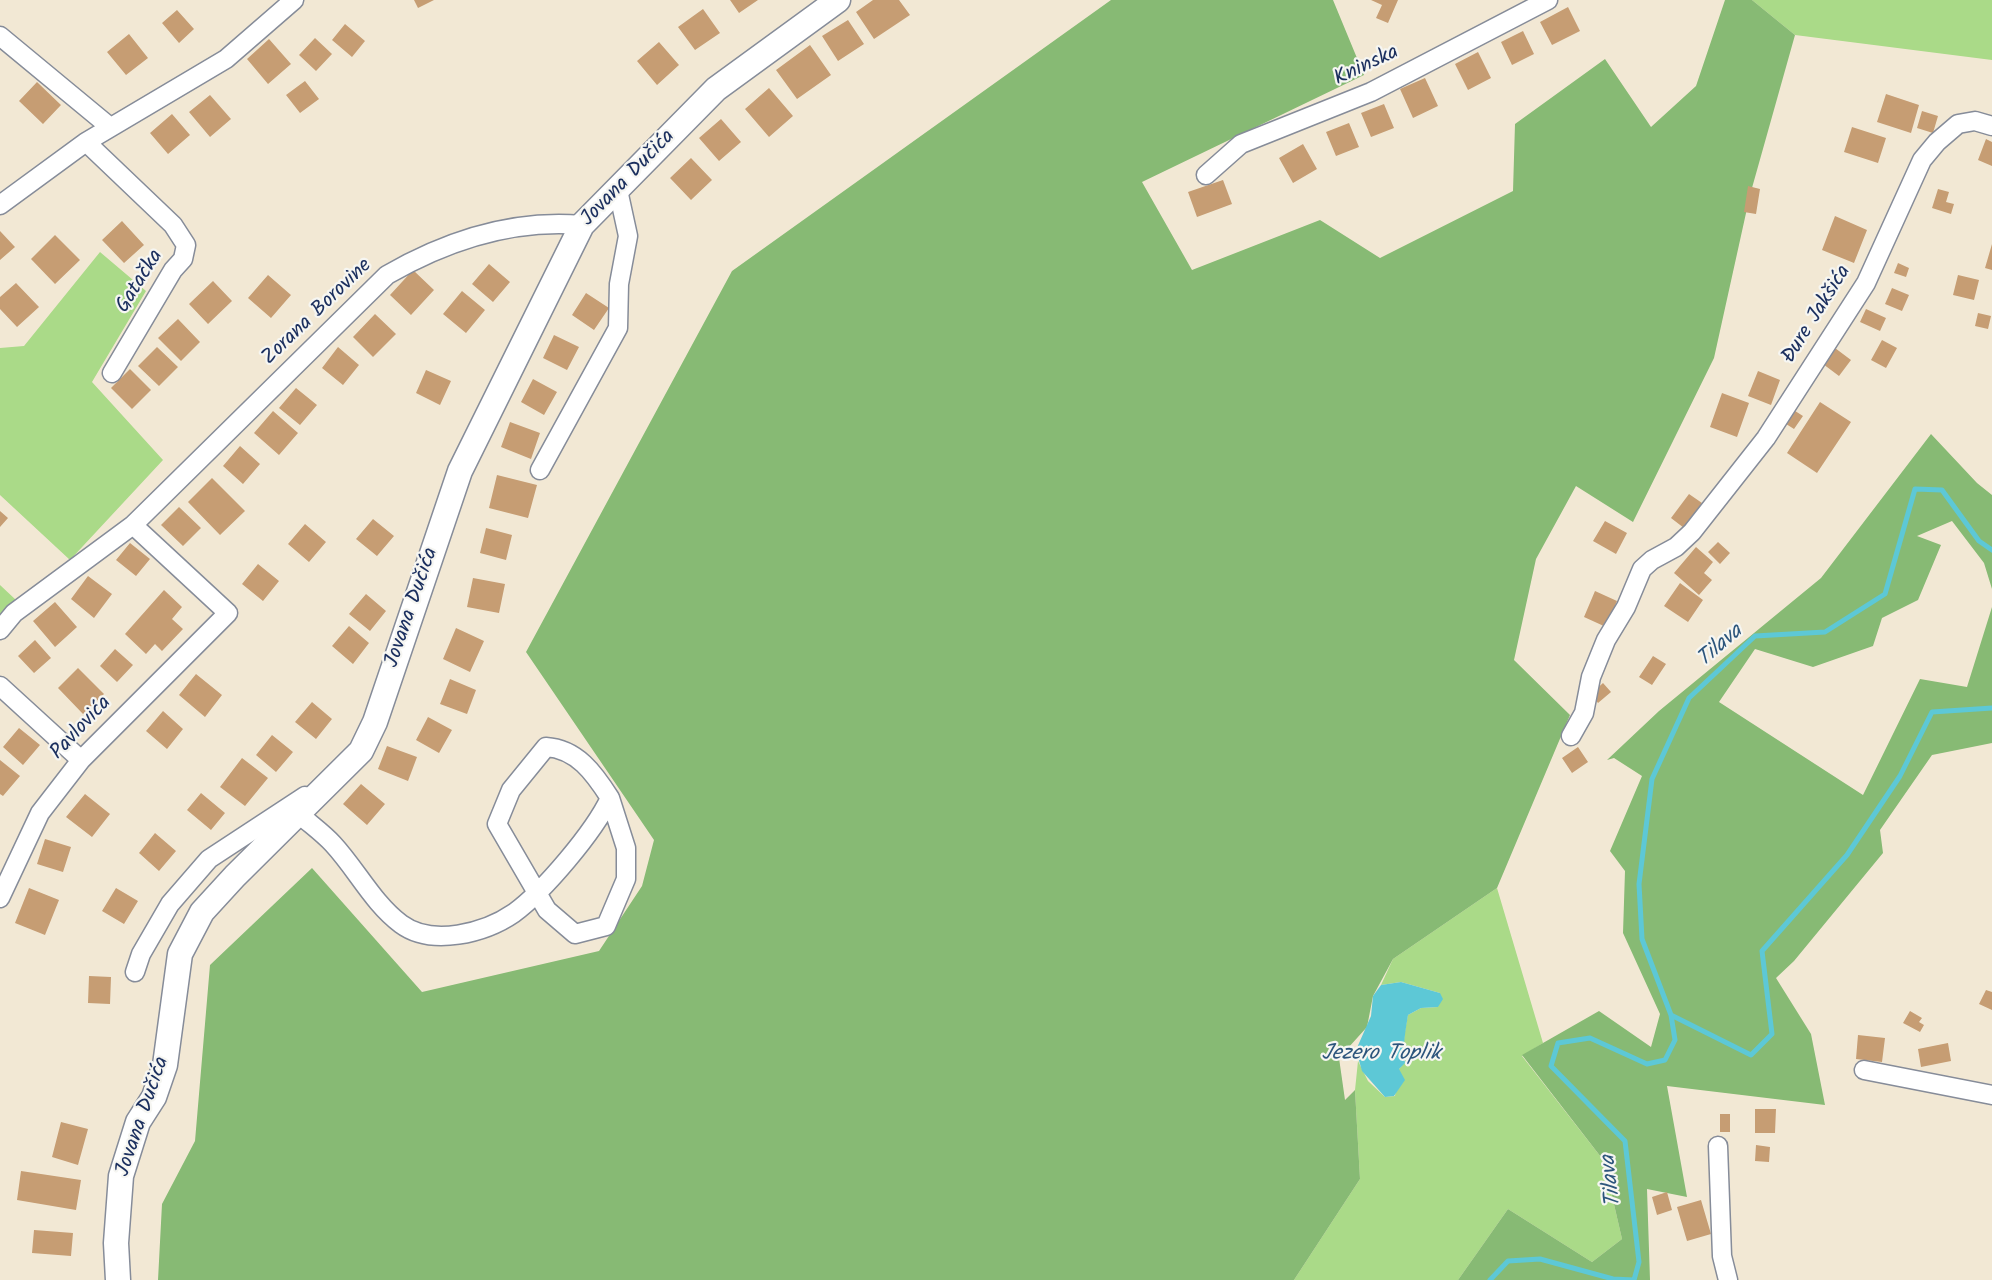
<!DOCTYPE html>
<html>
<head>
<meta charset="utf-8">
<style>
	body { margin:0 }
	canvas { display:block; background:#f2e8d4 }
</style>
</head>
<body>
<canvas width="1992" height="1280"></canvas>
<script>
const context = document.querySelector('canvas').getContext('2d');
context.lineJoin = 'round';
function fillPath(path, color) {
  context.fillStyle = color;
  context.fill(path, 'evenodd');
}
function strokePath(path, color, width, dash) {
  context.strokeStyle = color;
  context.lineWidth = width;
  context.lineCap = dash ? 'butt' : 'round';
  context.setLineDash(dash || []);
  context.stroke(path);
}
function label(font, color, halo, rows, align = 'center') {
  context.font = font + ' Kalam,sans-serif';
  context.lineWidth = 4.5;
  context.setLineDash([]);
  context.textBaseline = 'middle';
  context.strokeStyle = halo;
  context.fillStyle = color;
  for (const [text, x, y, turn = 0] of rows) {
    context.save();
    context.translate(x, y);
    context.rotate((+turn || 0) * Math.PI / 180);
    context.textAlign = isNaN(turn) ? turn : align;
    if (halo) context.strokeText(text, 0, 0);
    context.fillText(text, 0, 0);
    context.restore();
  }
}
fillPath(new Path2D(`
	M1752,0H1992V60L1795,35Z
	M100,252L146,291L92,382L163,460L70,560L0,495V348L24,346Z
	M0,585L16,600L0,619Z
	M1497,888L1543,1043L1522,1056L1604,1161L1622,1239L1592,1262L1508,1209L1458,1280H1294L1360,1179L1355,1090L1358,1061L1368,1081L1385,1097L1395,1096L1399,1069L1405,1062C1402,1045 1405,1030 1408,1015L1421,1008L1438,1007L1440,993L1401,982L1381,985L1393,959Z`), '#aada88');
fillPath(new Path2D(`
	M1111,0H1333L1364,75L1142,182L1192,270L1320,220L1380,258L1513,191L1515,124L1605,59L1651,127L1696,86L1725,0H1752L1795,35L1750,195L1714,358L1633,522L1576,486L1536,559L1514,660L1570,715L1497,888L1393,959L1373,996L1367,1027L1339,1058L1345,1100L1355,1090L1360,1179L1294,1280H158L162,1204L195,1141L210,965L312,868L422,992L599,951L642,886L654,840L526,652L732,271Z
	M1931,434L1977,483L1992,495V589L1984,563L1952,521L1917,536L1941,545L1918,600L1882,618L1873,646L1813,667L1755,649L1719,702L1863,795L1920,679L1967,687L1992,607V743L1932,755L1880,830L1883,853L1794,961L1776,978L1811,1034L1825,1105L1667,1086L1687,1197L1647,1189L1650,1280H1458L1508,1209L1592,1262L1622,1239L1604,1161L1522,1055L1599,1011L1651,1047L1660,1014L1623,933L1625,871L1610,851L1642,776L1614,758L1607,760L1659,711L1821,578Z`), '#87ba74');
fillPath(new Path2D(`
	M1401,982L1440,993L1443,999L1438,1007L1421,1008L1408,1015C1406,1028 1402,1047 1405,1063L1399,1069L1405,1080L1394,1096L1385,1097L1362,1071L1356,1050L1371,1016L1373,996L1381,985Z`), '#5dc8d6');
strokePath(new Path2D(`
	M1671,1015L1642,939L1639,884L1652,779L1689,698L1755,636L1825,632L1885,594L1915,489L1942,490L1979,541L1992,550
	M1490,1280L1508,1261L1540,1259L1613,1279L1634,1280L1639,1262L1625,1141L1551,1066L1558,1043L1590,1038L1647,1064L1665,1060L1675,1040L1671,1015L1751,1055L1772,1034L1762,951L1847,855L1900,776L1932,712L1992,708`), '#5dc8d6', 5);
fillPath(new Path2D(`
	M414,0H434L418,8Z
	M730,0H758L739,13Z
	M873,0H899L910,15L874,39L856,12Z
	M1371,0H1398L1388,23L1376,18L1382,5Z
	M1568,7L1580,31L1552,45L1540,22Z
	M703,9L720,33L695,50L678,27Z
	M177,10L194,29L179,43L162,23Z
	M848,20L864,44L838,61L822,36Z
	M345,24L365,41L352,57L332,40Z
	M1523,31L1534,54L1512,65L1501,42Z
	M129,34L148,58L126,75L107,52Z
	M315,38L332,54L316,71L299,55Z
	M269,39L291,64L268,84L247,59Z
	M659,42L679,65L657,85L637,61Z
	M810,45L831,75L797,99L776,70Z
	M1478,52L1491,78L1468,90L1455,64Z
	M1425,78L1438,106L1413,118L1400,89Z
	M305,81L319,99L300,113L286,95Z
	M37,82L61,105L43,124L19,101Z
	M769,88L793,116L769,137L745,109Z
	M1886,94L1919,105L1911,133L1877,122Z
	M210,95L231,119L210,137L189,112Z
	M1384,104L1394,128L1371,137L1361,113Z
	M1922,111L1938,116L1933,133L1917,128Z
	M172,114L190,135L168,154L150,133Z
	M721,119L741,142L719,161L699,138Z
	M1349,123L1359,147L1336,156L1326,132Z
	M1852,127L1886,138L1878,163L1844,152Z
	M1986,139L1992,142V166L1978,160Z
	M1303,144L1317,169L1293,183L1279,158Z
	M691,158L712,180L691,200L670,178Z
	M1223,180L1232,204L1197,217L1188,192Z
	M1748,186L1760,189L1756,214L1744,212Z
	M1938,189L1949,192L1946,202L1954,204L1951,214L1932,208Z
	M1835,216L1867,230L1854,263L1822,250Z
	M122,221L144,245L124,263L102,240Z
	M0,231L15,247L0,260Z
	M55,235L80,260L55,284L31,259Z
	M1992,244V270L1985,268Z
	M1898,263L1909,268L1906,277L1894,273Z
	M489,264L510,282L493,302L472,284Z
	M413,270L434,290L411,315L390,295Z
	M268,275L291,295L271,318L248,298Z
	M1958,275L1979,280L1974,300L1953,295Z
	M213,281L232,301L208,324L189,304Z
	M16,283L39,307L17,327L0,309V297Z
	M1892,288L1909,295L1902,311L1885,304Z
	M462,291L485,310L466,333L443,314Z
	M586,293L609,308L594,330L572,315Z
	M1866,309L1886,318L1880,331L1860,322Z
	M1978,313L1991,316L1988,329L1975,326Z
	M375,314L396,334L373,357L353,337Z
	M178,319L200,342L181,361L158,338Z
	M554,335L579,347L567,370L543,358Z
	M1882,340L1897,348L1886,368L1871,360Z
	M157,347L178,367L159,386L138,366Z
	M338,347L359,365L343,385L322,368Z
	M1835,348L1851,360L1839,376L1823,364Z
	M130,369L151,390L132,409L111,388Z
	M426,370L451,381L440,405L416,393Z
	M1758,371L1780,380L1771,405L1748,396Z
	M533,379L557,392L544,415L521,402Z
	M296,388L317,405L300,425L279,408Z
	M1722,393L1749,403L1737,437L1710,427Z
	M1820,402L1851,422L1817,473L1787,453Z
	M1792,409L1803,416L1794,429L1783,422Z
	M273,411L298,433L279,455L254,433Z
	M510,422L540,433L531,459L501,447Z
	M240,446L260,464L243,484L223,466Z
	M497,475L537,485L528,518L489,508Z
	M212,478L245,511L220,535L188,502Z
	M1689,494L1702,503L1684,528L1671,518Z
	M179,507L201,528L183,546L161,525Z
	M0,511L8,518L0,527Z
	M373,519L394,536L377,556L356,539Z
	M1605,521L1627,533L1616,554L1593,541Z
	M305,524L326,542L309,562L288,544Z
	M486,528L512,535L506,560L480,553Z
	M1718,542L1730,553L1720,564L1708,552Z
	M130,543L150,559L136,576L116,560Z
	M1696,547L1713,562L1704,573L1712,580L1699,595L1674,573Z
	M258,564L279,581L263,601L242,584Z
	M88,576L112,594L94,618L71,599Z
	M473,578L505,584L499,613L467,607Z
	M1680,583L1703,600L1688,622L1664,606Z
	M164,590L182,607L172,619L183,629L162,651L155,644L146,654L125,634Z
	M1595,591L1617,601L1606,627L1584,617Z
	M366,594L386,611L370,631L349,614Z
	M55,602L77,627L55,647L33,621Z
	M349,626L369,643L353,664L332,646Z
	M456,628L484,641L470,672L443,659Z
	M35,640L51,658L34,673L18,656Z
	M115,649L133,665L117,682L100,666Z
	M1653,656L1666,664L1652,685L1639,677Z
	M78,668L104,694L83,714L58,688Z
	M196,674L222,695L205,717L179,695Z
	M450,679L476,690L467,714L440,704Z
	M1603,683L1611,692L1598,703L1591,694Z
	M312,702L332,719L316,739L295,722Z
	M163,711L183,729L167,749L146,731Z
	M428,717L452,730L439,753L416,740Z
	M19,728L40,745L23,765L3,747Z
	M272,735L293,752L276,772L256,755Z
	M387,746L417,757L408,781L378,769Z
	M1578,747L1588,762L1572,773L1562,758Z
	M242,758L268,778L245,806L220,787Z
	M0,760L20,776L3,796L0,794Z
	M361,784L385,804L367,825L343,804Z
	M201,793L225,813L211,830L187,810Z
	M85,794L110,814L92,837L66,817Z
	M155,833L176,851L159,871L139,853Z
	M45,839L71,847L63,872L37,864Z
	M29,888L59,900L45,935L15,923Z
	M116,888L138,901L124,924L102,911Z
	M89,976L111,977L110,1004L88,1003Z
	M1986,990L1992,992V1010L1979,1004Z
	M1910,1011L1922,1018L1919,1022L1924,1025L1920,1032L1903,1023Z
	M1858,1035L1885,1038L1882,1062L1856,1059Z
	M1948,1043L1951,1061L1921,1067L1918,1049Z
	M1755,1109H1776L1775,1133H1755Z
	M1720,1114H1730V1132H1720Z
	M61,1122L88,1129L78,1165L52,1157Z
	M1756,1145L1770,1147L1769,1162L1755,1161Z
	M21,1171L81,1180L76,1210L17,1200Z
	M1667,1192L1672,1210L1657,1215L1652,1197Z
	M1701,1200L1711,1234L1687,1241L1677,1207Z
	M34,1230L73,1233L71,1256L32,1253Z`), '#c69d73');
const minor = new Path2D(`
	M0,36L110,127
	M86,142L173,225L186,245L183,259L173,270L112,373
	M1206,175L1241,144L1371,92L1548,0
	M0,205L86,142L226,59L294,0
	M540,470L618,328L619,284L628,236L618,190
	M0,630L14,613L133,525L387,275C446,241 513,219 582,225
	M0,686L81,760
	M1571,736L1584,713L1591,677L1606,640L1626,607L1642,569L1652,560L1676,547L1692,532L1766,438L1866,283L1922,160L1937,142L1958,124L1975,121L1992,126
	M299,814C310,824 323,833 333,844C357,870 373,903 401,924C432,947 485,933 514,913C544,891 594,832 610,798C594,773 577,749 546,747L511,790L497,824L547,910L575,934L606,926L626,879V848L610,798
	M0,898L40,813L81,760L228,613L133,525
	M135,972L141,954L170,904L209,859L305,796
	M1864,1070L1992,1095
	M1718,1146L1722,1256L1728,1280`);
const major = new Path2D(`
	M118,1280L116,1243L121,1176L138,1122L154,1097L165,1065L180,954L202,912L235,876L361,751L375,722L460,471L582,225L716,89L838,0`);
strokePath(minor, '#868c99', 21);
strokePath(major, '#868c99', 27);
strokePath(minor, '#fff', 18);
strokePath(major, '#fff', 24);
label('21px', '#1b2f5e', '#f6f6f2', [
	["Kninska",1367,67,-25],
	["Jovana Dučića",629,179,-46],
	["Gatačka",141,282,-58],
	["Zorana Borovine",318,313,-44],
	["Đure Jakšića",1818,315,-58],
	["Jovana Dučića",413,608,-71],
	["Pavlovića",82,729,-47],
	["Jovana Dučića",144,1117,-71]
]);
label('italic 22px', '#2c557c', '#f6f6f2', [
	["Tilava",1721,647,-41],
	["Jezero Toplik",1381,1055],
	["Tilava",1613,1181,-97]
]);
</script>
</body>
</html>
